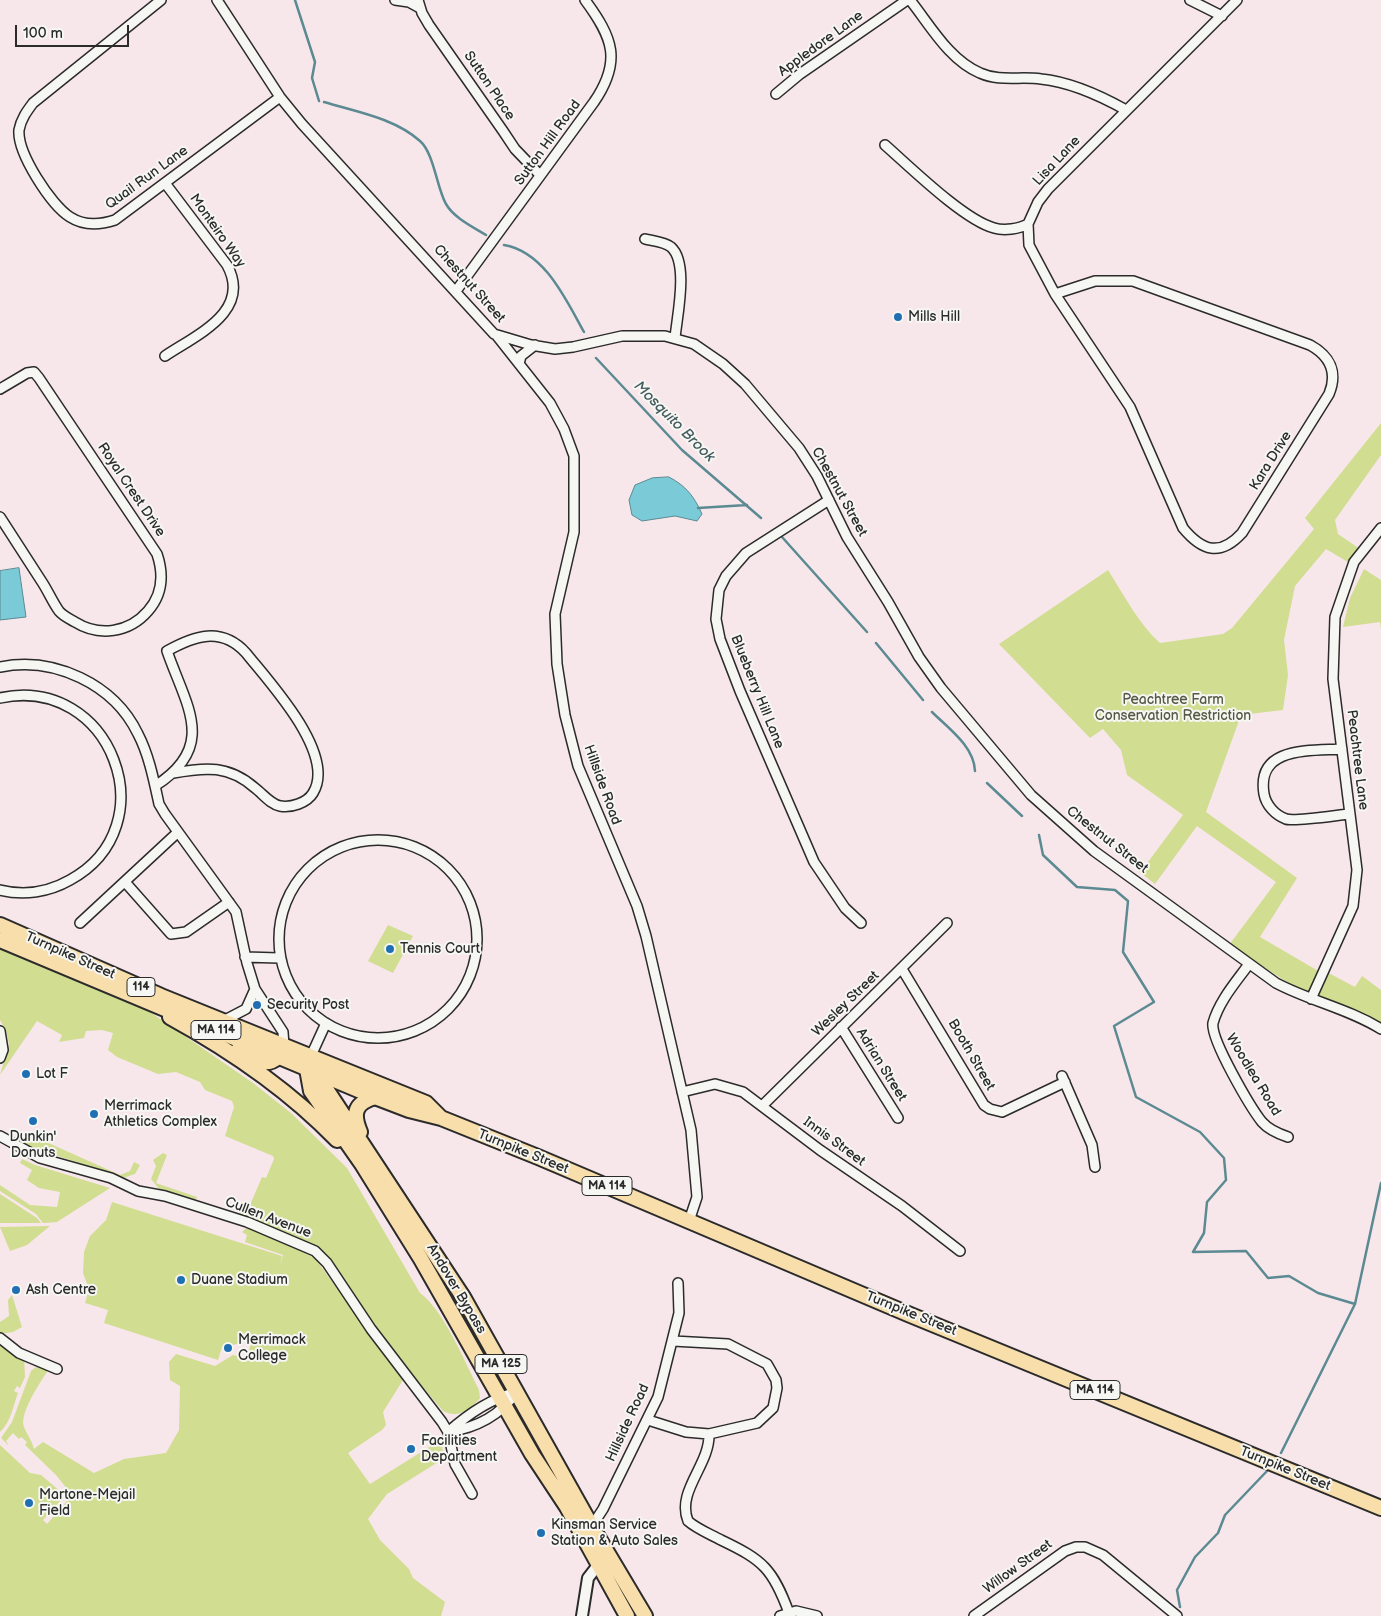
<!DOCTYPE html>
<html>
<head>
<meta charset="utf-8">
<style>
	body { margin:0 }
	#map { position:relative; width:1381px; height:1616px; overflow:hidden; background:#f8e7ea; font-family:"Balsamiq Sans",sans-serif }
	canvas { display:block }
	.scale { position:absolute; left:15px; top:25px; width:114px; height:22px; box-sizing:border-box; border:2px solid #2b2b2b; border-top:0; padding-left:6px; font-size:15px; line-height:18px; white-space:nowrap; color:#2b2b2b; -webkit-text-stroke:4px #f6f6f2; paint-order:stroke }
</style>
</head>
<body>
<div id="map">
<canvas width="1381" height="1616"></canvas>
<div class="scale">100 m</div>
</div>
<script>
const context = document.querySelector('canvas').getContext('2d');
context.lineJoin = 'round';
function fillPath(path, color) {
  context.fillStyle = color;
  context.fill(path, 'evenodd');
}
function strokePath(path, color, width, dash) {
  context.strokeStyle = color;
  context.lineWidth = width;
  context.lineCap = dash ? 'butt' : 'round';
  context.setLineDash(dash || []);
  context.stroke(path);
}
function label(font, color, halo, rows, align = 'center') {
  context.font = font + ' "Balsamiq Sans",sans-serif';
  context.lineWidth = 4;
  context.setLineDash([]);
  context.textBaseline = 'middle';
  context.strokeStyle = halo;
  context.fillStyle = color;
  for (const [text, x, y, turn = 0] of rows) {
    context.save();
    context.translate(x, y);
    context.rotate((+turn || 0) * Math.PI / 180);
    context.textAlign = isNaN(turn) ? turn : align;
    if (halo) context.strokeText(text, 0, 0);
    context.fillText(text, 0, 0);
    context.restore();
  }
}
fillPath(new Path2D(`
	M1381,423V455L1335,520L1338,534L1360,549L1351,564L1326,549L1295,586L1284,640L1288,675L1283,710L1241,715L1206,812L1297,878L1260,937L1320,972L1309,996L1229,945L1276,882L1197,826L1155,884L1137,870L1145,866L1183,815L1127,775L1121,750L1103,729L1090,738L999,644L1108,570C1124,595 1138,623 1160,643L1223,634L1232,628L1314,529L1305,518Z
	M1364,569L1381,580V629L1380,622L1343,627L1350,598Z
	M388,925L413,936L393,973L368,961Z
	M0,946L147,1010L253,1083L291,1113L347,1168L420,1293C443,1309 466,1364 479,1390L480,1398C471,1410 457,1419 443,1411L377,1333L346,1289L327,1255L295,1236L240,1214V1210L247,1212L262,1177L266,1178L274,1159L273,1156L225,1136L234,1107L232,1101L205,1090L200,1082L176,1072L158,1074L117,1057L108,1050L113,1033L102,1030L86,1031L84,1038L59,1042L62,1035L37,1021L0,1075L9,1044L6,1031L0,1020Z
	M1323,970L1355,987L1362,976L1381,990V1029L1311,999Z
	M18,1133L35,1137L120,1175L130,1171L134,1162L140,1165L135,1174L123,1178L23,1144L14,1138Z
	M163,1153L167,1155L156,1183L197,1197L196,1200L160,1190L151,1179L156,1166L153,1160Z
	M22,1159L35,1165L110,1188L57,1222L43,1223L36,1214L0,1191V1185L30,1205L57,1207L60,1192L39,1188L27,1180L32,1170L20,1163Z
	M0,1194L37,1218L41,1223H0Z
	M112,1202L282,1256L280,1266L283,1255L245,1242L247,1235L242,1232L248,1226L315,1258L403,1380L383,1412L386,1425L382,1430L348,1453L370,1484L442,1439L443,1459L387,1494L368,1519L380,1540L409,1569L413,1578L445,1602L441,1616H0V1445L30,1473L41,1475L61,1492L62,1499L43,1520L47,1524L72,1495L56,1475L25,1445L27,1442L21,1437L19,1439L13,1433L6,1441L9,1446L1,1438L12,1422L31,1371L36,1367L49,1369C41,1381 19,1413 24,1427C27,1435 32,1440 34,1449L43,1442L94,1473L124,1459L166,1453L179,1430L180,1386L170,1380L169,1362L176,1354L215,1366L233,1355L246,1358L253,1339L233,1345L231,1350L222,1347L218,1360L104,1323L108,1310L85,1303L89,1289L83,1273L84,1252L90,1236L106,1220Z
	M50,1226L27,1245L10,1251L0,1227Z
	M12,1295L22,1327L13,1332L0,1334V1322L9,1316L8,1300Z
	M0,1344L7,1350L24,1356L25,1377L20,1388L17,1386L14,1391L18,1393C13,1406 11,1422 0,1432Z`), '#d1dd90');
const water = new Path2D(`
	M669,477C686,486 694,496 702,514L697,521L675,516L642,521L632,515L629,500L635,485L652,478Z
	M19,568L26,617L0,620V571Z`);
fillPath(water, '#7bcad7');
strokePath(water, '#5b8a92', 1);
strokePath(new Path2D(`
	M295,0L315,62L312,78L319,101
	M324,102C357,112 394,118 420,141C434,153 437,189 446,204C454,218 473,227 486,235
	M504,245C545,252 566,300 584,332
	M596,358L682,450L761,518
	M698,508L747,505
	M782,537L867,632
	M876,643L923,700
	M932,712C948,728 974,746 975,771
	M987,783L1022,816
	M1039,835L1043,855L1077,887L1115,890L1128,901L1123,952L1154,1002L1114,1026L1136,1097L1200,1132L1224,1158L1226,1180L1207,1202L1204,1233L1193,1252L1246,1251L1268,1278L1289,1276L1318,1293L1355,1304
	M1281,1453L1355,1304L1381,1183
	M1180,1607L1177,1590L1195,1557L1218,1533L1225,1515L1267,1471`), '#5b8a92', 2.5);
const minor = new Path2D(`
	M161,0L33,103C27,111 21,119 19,130C17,153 51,205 70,217C84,226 100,225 115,220L280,97
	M217,0L280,97L302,124L494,334L531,345L555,349L573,347L622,336H665L694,344L723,364L745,384L799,448L817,476L847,537L888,602L919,657L941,688L1031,795L1094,851L1276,983C1310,1001 1349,1009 1381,1029
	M395,0L409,2L420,8
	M418,0L422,13L429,25L503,131L515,149L540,175
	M910,0C930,25 949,60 980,73C1000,82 1020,76 1041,79C1071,82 1101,96 1126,110
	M1190,0L1222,16
	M776,94L800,74L907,0
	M885,145C910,167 964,220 994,228C1004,231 1019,229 1028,224L1038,202L1048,189L1237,0
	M165,183L227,265C252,311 198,334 165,356
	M1028,224L1029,245L1055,294L1095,281H1133L1310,345C1330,356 1338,372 1329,394L1242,533C1220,557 1202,551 1183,528L1130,407L1055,294
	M645,239C653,241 665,242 671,247C689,263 677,316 675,338
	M456,291L594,102C622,61 613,38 585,0
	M497,336L550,403L564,429L574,456V532L555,614L557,664L565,715L578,766L637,906L646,936L691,1130L697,1197L689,1221
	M519,364L521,356L535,345
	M0,389L27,373L34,372L39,378L157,554C164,575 163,594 148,611C129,633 99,637 75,622C70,619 63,616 59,611C53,603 48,591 42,582C28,560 14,539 0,517
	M829,500L746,553L726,576L719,590L716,619L720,639L740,691L814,862L845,908L861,923
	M0,667C54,656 114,684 138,734C149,755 154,781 159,804L165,814L236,912L247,963L255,989L283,1032L284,1046
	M0,698C111,674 169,826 70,880C49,892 24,896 0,890
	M1342,749C1310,751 1256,746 1264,794C1266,805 1275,815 1286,819C1294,822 1338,815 1350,814
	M155,786C218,746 186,706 167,651C194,636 221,626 246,653C269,682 337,754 313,793C307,803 291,808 280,806C270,804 263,794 255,788C229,765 206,767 173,773
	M279 939a99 99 0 1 1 198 0a99 99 0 1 1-198 0Z
	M125,882L171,934L186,932L229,902
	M80,923L177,833
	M245,957L279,958
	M1249,964C1236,982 1219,1001 1213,1023C1210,1039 1251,1108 1262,1122C1269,1130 1279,1134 1288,1137
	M902,969L984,1105L990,1109L1002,1112L1065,1082
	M1311,999L1353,906L1357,870L1333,679L1335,617L1354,562L1381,528
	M223,1021L246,1009L255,989
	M841,1027L898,1118
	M0,1031L3,1050L0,1058
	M310,1058L326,1023
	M1062,1076L1092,1145L1095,1167
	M682,1092L715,1084L743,1092L820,1150L902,1206L960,1251
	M763,1105L947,923
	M0,1136L40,1158L111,1178L138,1191L165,1196L247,1222L315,1251L327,1263L371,1329L442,1422L448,1432L455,1464L472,1494
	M0,1338L19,1353L57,1369
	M516,1392C501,1415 476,1428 448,1432C468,1414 490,1399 516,1392Z
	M648,1420L686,1432L709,1434L757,1423L773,1408L777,1388L776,1380L767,1364L728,1344L673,1341
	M709,1434C710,1465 676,1491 688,1521C697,1529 710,1534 721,1540C763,1560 773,1569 789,1613
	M590,1529L603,1509L658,1397L679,1313L678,1283
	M780,1616L796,1611L817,1616
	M974,1616L1065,1551L1076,1547H1085L1103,1555L1177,1616`);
const tertiary = new Path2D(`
	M582,1616L588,1578L602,1560`);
const primary = new Path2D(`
	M170,1017C230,1050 289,1090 337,1140
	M238,1050C252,1058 265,1069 278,1057
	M307,1069L311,1091L362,1164L421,1259L532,1454L567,1507L627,1616
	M315,1072L463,1297L592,1527L645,1616
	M360,1132C352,1113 355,1103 375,1097`);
const trunk = new Path2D(`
	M0,925L161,996L426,1103L441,1118
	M0,940L375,1097L409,1110L441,1118L538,1157L908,1314L1381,1508`);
strokePath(minor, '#2b2b2b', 12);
strokePath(tertiary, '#2b2b2b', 14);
strokePath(primary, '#2b2b2b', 18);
strokePath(trunk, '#2b2b2b', 18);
strokePath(minor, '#f6f6f2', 9);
strokePath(tertiary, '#f6f6f2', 10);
strokePath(primary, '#f8deab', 14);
strokePath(trunk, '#f8deab', 14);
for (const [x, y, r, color] of [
	[898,317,5,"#1f6fb2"],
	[390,949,5,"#1f6fb2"],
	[257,1005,5,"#1f6fb2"],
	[26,1074,5,"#1f6fb2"],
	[94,1114,5,"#1f6fb2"],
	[33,1121,5,"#1f6fb2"],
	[181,1280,5,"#1f6fb2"],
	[16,1290,5,"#1f6fb2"],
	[228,1348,5,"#1f6fb2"],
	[411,1449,5,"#1f6fb2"],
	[29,1503,5,"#1f6fb2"],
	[541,1533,5,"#1f6fb2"]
]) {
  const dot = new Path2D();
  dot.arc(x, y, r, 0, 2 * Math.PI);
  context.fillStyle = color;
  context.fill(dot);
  strokePath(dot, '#f6f6f2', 2);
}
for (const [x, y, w] of [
	[141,987,28],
	[216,1030,50],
	[607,1186,50],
	[501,1364,52],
	[1095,1390,50]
]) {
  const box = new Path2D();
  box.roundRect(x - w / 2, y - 9.5, w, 19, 4);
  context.fillStyle = '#f6f6f2';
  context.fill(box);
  strokePath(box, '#2b2b2b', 1);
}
label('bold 12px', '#2b2b2b', null, [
	["114",141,987],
	["MA 114",216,1030],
	["MA 114",607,1186],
	["MA 125",501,1364],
	["MA 114",1095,1390]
]);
label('14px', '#2b2b2b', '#f6f6f2', [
	["Appledore Lane",821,44,-36],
	["Sutton Place",489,86,56],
	["Sutton Hill Road",548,143,-54],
	["Lisa Lane",1057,161,-47],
	["Quail Run Lane",147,178,-36],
	["Monteiro Way",217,231,55],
	["Chestnut Street",469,284,48],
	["Kara Drive",1271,461,-58],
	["Royal Crest Drive",131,490,56],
	["Chestnut Street",839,492,61],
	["Blueberry Hill Lane",757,692,68],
	["Peachtree Lane",1357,760,83],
	["Hillside Road",602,785,70],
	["Chestnut Street",1107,840,38],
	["Turnpike Street",70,956,24],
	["Wesley Street",846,1004,-44],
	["Booth Street",971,1055,60],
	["Adrian Street",881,1065,58],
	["Woodlea Road",1253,1075,59],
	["Innis Street",834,1142,36],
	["Turnpike Street",523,1152,22],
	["Cullen Avenue",268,1218,21],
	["Andover Bypass",456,1289,59],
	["Turnpike Street",911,1314,22],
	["Hillside Road",628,1423,-65],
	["Turnpike Street",1285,1469,22],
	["Willow Street",1018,1567,-36]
]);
label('14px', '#2b2b2b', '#f6f6f2', [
	["Mills Hill",908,317],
	["Tennis Court",400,949],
	["Security Post",267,1005],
	["Lot F",36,1074],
	["Merrimack",104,1106],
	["Athletics Complex",104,1122],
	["Dunkin'",33,1137,"center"],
	["Donuts",33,1153,"center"],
	["Duane Stadium",191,1280],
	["Ash Centre",26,1290],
	["Merrimack",238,1340],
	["College",238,1356],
	["Facilities",421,1441],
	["Department",421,1457],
	["Martone-Mejail",39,1495],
	["Field",39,1511],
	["Kinsman Service",551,1525],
	["Station & Auto Sales",551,1541]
], 'left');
label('14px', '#545844', '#f6f6f2', [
	["Peachtree Farm",1173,700],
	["Conservation Restriction",1173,716]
]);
label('italic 15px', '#435b5f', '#f6f6f2', [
	["Mosquito Brook",674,422,45]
]);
</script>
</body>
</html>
